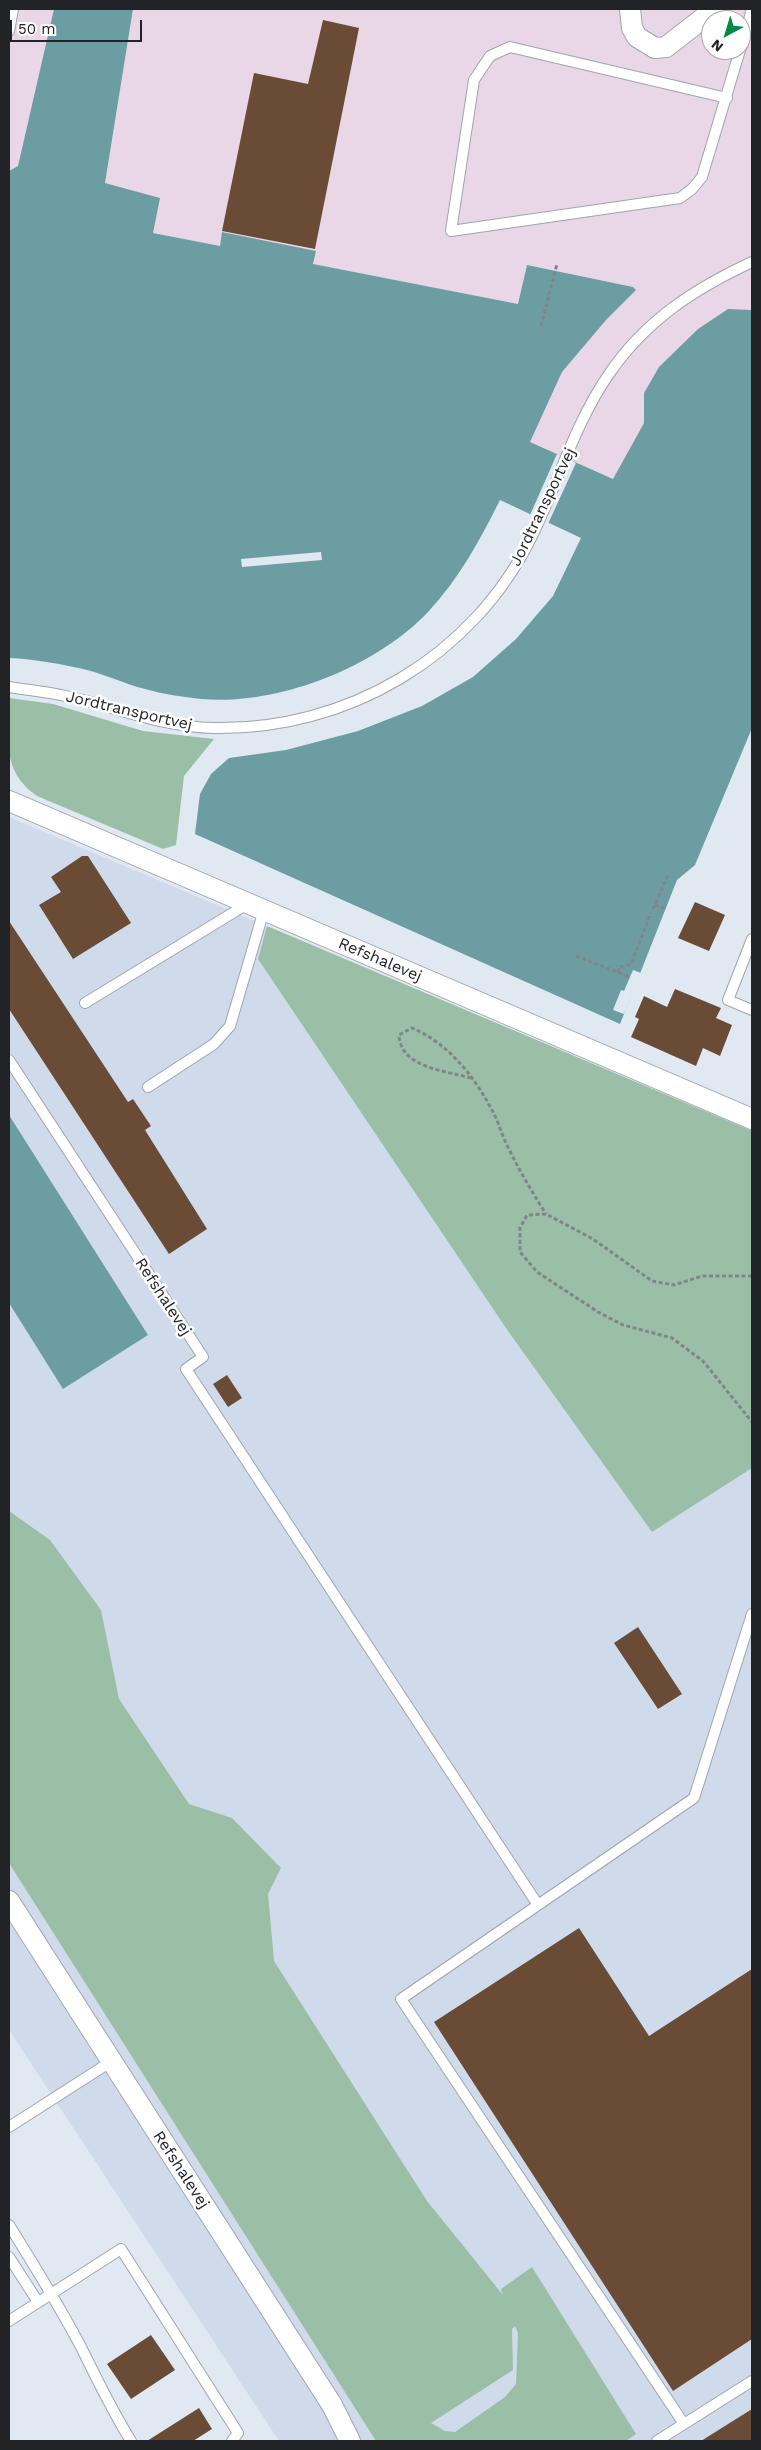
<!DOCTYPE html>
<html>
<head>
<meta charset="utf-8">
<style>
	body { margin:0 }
	#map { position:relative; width:761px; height:2450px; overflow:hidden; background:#e0e8f2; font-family:"Work Sans",sans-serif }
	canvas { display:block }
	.frame { position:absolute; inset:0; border:10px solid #212327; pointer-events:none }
	.north { position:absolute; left:701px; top:10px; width:50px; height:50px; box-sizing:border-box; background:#fff; border:1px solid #a6a7a9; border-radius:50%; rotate:219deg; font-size:14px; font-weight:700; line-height:20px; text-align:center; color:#212327 }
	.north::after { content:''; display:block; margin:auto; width:18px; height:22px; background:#028946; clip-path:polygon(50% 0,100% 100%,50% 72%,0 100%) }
	.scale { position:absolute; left:10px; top:20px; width:132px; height:22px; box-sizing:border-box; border:2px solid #212327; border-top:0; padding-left:6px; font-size:15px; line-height:18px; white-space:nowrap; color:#212327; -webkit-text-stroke:4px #fff; paint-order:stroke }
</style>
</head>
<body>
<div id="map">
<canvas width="761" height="2450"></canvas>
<div class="frame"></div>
<div class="north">N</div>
<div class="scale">50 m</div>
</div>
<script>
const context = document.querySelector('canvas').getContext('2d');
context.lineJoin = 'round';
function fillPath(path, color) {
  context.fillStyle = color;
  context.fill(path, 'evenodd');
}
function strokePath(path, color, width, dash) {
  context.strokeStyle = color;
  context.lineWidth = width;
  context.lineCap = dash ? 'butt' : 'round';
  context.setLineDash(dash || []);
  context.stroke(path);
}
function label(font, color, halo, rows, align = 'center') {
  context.font = font + ' "Work Sans",sans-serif';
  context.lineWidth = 5;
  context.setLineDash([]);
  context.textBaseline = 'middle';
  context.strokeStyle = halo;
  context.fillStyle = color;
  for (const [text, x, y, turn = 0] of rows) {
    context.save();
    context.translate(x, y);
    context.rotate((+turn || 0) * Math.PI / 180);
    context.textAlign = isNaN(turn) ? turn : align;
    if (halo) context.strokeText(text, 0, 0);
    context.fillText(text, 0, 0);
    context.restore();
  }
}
fillPath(new Path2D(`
	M9,817L752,1132V2441H279L9,2030Z`), '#cfdbeb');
fillPath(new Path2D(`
	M9,9H54L18,166L9,171Z
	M133,9H752V310L728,309L644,393V423L614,479L530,442L562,372L606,320L635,290L633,287L528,265L518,304L313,264L316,251L222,232L220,246L152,233L160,198L105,183ZM711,20H741V50H711Z`), '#e9d7e7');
fillPath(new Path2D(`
	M9,698L53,704L143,731L214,739L184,776L176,845L163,849L37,796C0,770 9,738 9,698Z
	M267,926L752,1131V1468L652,1532L508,1331L258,959Z
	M9,1511L50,1540L101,1610L119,1699L189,1804L232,1818L281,1868L268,1894L274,1961L427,2201L503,2295L501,2289L532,2267L636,2434L626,2441H376L9,1863ZM515,2326L518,2333L516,2384L505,2397L455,2432L445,2431L431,2423L513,2370L512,2329Z`), '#9bbfa6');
fillPath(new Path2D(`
	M54,9H133L105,183L160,198L153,233L220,246L222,232L316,251L313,264L518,304L527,265L633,287L636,290L606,320L562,372L530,442L613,479L644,423V393L659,367L698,329L728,309L752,310V728L695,865L677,880L620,1024L195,834L200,794L211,774L229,758L286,750L358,731L422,706L473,677L516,639L553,596L581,538L500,500C480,540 459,579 428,612C376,667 278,706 201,699C183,697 163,694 145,689C125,684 107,675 87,670C61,664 35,659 9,658V171L18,166Z
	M9,1115L148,1335L63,1389L9,1303Z`), '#6c9da3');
fillPath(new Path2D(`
	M557,454L576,463L548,524L530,515Z
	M321,552L322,560L242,567L241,559Z
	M633,970L641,973L624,1014L613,1010L621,990L624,991Z`), '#e0e8f2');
fillPath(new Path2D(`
	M323,20L359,28L315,249L222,231L254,73L308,84Z
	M82,856H88L131,923L73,959L39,905L61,892L51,877Z
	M695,902L725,915L709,951L678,938Z
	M9,921L128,1102L133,1099L151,1126L145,1130L207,1229L169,1254L9,1009Z
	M675,989L721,1008L716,1018L732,1025L720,1056L703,1048L696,1066L631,1037L639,1019L635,1017L644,996L667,1007Z
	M227,1375L242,1398L228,1407L213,1384Z
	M638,1627L682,1694L658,1709L614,1643Z
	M579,1928L649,2036L752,1969V2339L673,2391L434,2022Z
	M151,2335L175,2370L131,2399L107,2364Z
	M199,2408L212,2429L193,2441H147Z
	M752,2409V2441H701Z`), '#6a4c36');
const service = new Path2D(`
	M9,31L13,9
	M741,48L752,9
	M727,98L510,47L490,56L474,80L451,231L680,198L692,189L702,177L740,50
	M9,687C28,690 47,692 66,696C116,707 162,727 213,728C346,731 473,657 532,536C558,483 575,423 609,374C646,320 694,289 752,262
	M752,939L728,1000L752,1010
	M85,1003L249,903
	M9,1060L203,1357L186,1369L538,1905
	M148,1087L214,1044L230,1026L264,910
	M9,2127L112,2061
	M9,2225C34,2265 59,2305 81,2347C97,2379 112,2411 131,2441
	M9,2257L38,2302
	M9,2321L121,2249L238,2433L232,2441
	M684,2424L401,1999L694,1798L752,1614
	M657,2441L752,2381`);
const minor = new Path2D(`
	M630,9L632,28L637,37L655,48L666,47L715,9
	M9,801L752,1119
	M9,1901L332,2405L350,2441`);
strokePath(service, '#9ea5ae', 12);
strokePath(minor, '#9ea5ae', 22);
strokePath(new Path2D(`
	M541,326L557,264
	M655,905L666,909
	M653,909L668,875
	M576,956L630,977
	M618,973L620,967L631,964L651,913
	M471,1078C447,1071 400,1068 399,1035L412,1028C448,1043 475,1077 493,1112C499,1123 502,1136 508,1147C519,1170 532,1192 546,1214
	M752,1276H702L674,1285L652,1281L593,1239L546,1214L527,1215L520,1228V1252L537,1272L598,1312L623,1325L672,1338L703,1361L752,1422`), '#80858c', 3, [4, 2.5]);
strokePath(service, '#fff', 10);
strokePath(minor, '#fff', 20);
label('16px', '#212327', '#fff', [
	["Jordtransportvej",543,507,-64],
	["Jordtransportvej",129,711,13],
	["Refshalevej",380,960,23],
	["Refshalevej",163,1297,57],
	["Refshalevej",181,2170,57]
]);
</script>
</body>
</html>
